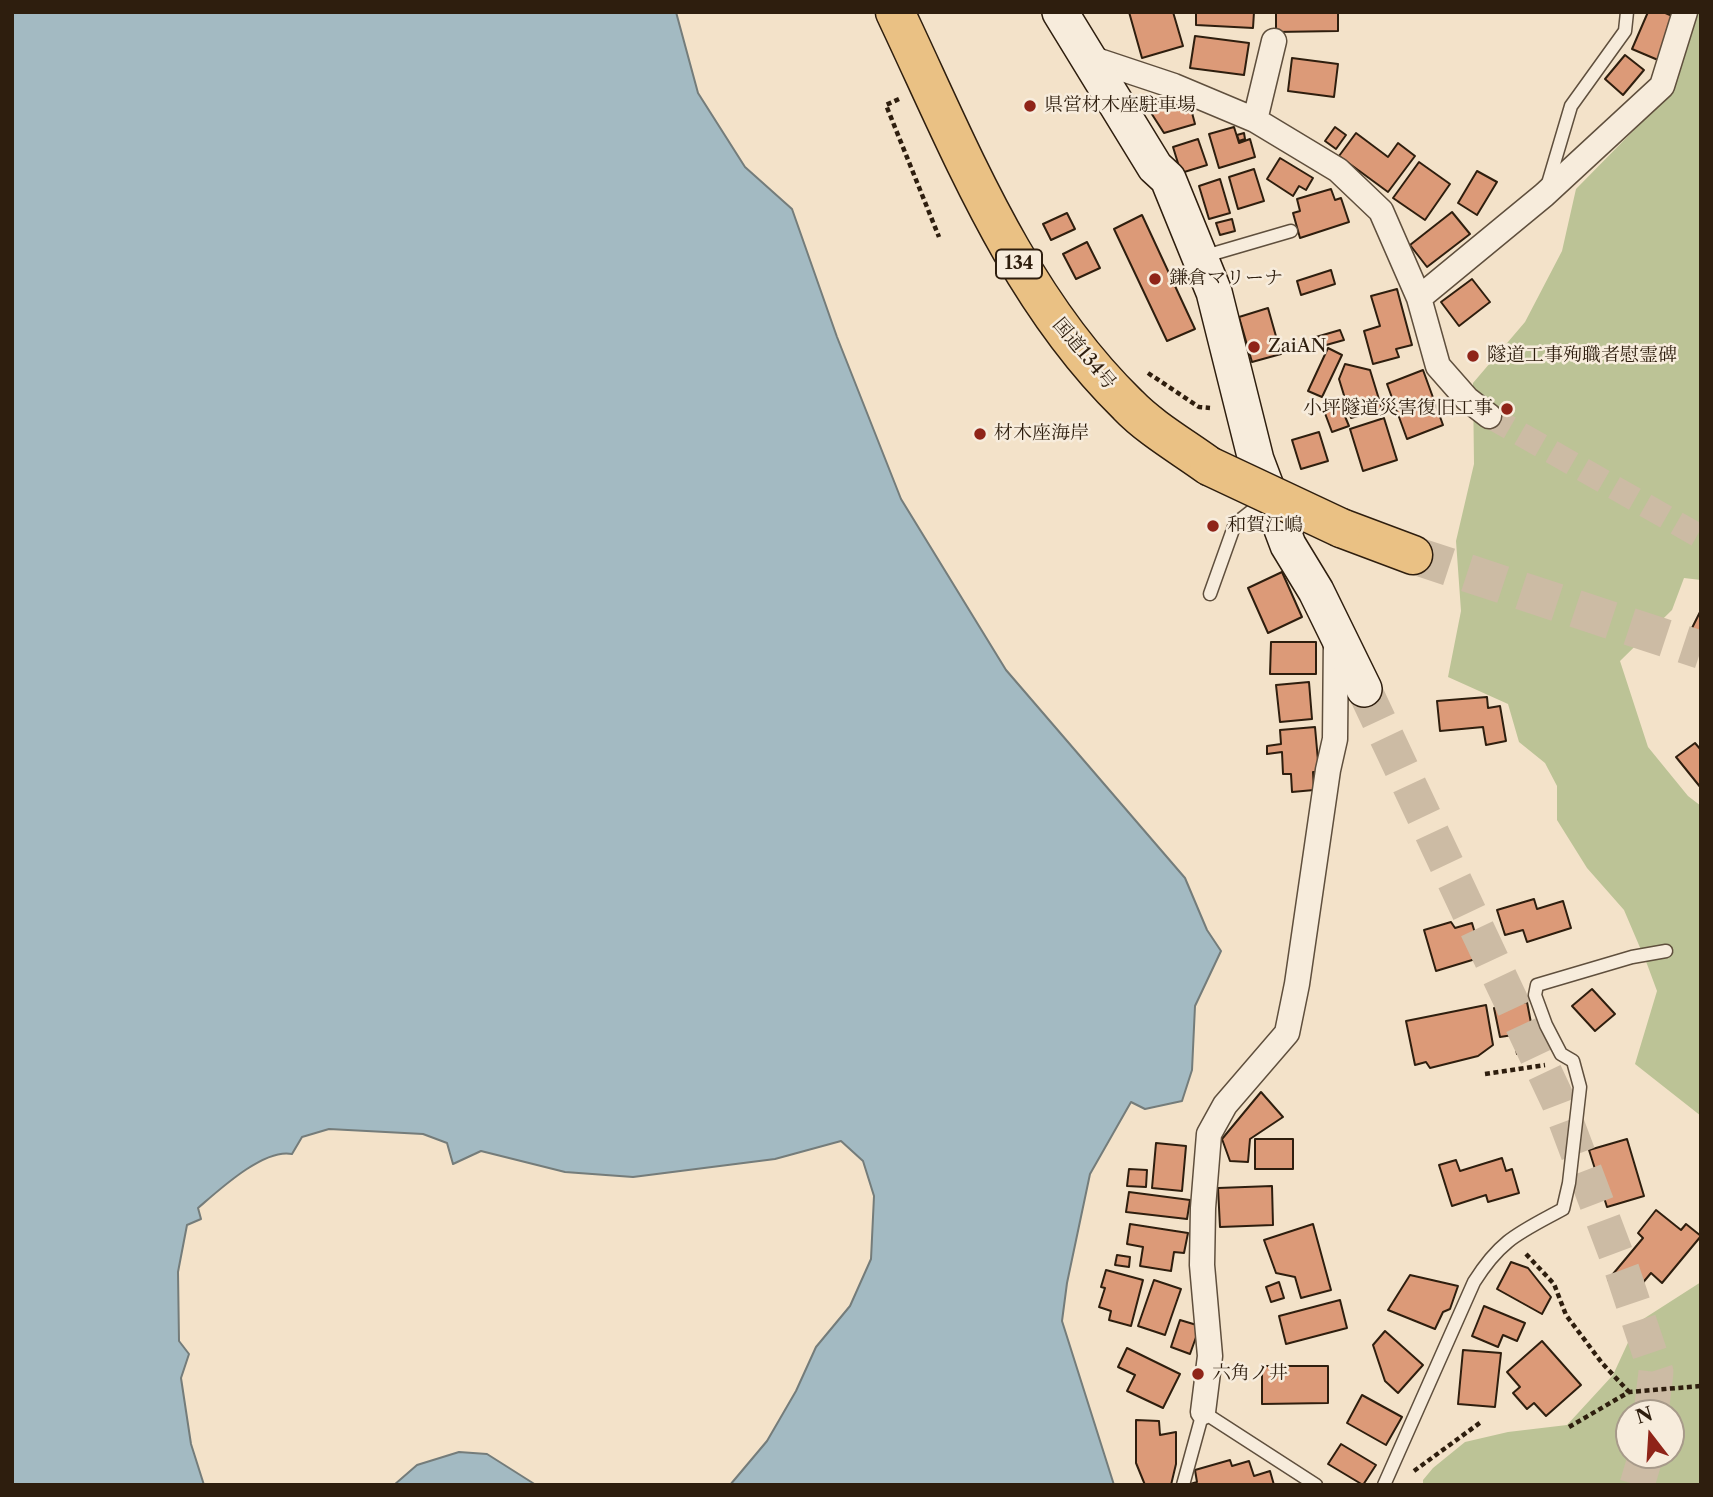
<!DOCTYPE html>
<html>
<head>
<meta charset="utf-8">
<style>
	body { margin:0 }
	#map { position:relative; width:1713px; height:1497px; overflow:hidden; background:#f3e2c9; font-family:"Libre Caslon Text",serif }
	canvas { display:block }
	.frame { position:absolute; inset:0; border:14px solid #2e1e0e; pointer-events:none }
	.north { position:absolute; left:1615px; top:1399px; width:70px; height:70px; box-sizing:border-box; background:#f7ecdc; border:2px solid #a79a8a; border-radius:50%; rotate:343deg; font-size:19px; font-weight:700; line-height:28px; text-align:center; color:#2e1e0e }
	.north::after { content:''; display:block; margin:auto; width:24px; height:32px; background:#8f2418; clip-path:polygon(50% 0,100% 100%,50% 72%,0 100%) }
</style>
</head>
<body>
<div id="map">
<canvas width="1713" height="1497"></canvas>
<div class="frame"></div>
<div class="north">N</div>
</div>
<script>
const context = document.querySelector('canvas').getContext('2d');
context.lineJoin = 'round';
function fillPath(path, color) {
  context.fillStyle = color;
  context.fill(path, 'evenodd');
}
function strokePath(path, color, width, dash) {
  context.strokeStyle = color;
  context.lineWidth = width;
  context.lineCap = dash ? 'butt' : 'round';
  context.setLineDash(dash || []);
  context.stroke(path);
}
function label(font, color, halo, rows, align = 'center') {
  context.font = font + ' "Libre Caslon Text","Noto Serif JP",serif';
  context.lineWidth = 5;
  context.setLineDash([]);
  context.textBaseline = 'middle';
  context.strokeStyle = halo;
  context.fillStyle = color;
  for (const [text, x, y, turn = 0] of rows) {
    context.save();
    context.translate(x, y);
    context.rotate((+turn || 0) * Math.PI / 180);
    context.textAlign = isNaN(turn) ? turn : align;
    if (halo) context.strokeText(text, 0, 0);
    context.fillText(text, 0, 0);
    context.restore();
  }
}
fillPath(new Path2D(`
	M1693,12H1701V580L1684,578L1672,610L1620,661L1648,747L1688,796L1701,806V1116L1635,1064L1657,991L1647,964L1624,910L1587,868L1557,820V786L1545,763L1519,742L1508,704L1448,677L1461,611L1456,541L1474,464L1473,383L1525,322L1562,251L1576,189L1636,128L1681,61Z
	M1701,1282V1485H1423V1480L1433,1468L1465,1442L1508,1432L1567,1425L1613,1375L1637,1323ZM1629,1413H1671V1455H1629Z`), '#bcc396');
const water = new Path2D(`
	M12,12H676L698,93L745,167L792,209L837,337L901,499L1006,670L1185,878L1207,930L1221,951L1195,1006L1192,1070L1182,1101L1145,1109L1131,1102L1090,1174L1067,1283L1062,1321L1114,1485H730L767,1441L796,1391L816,1347L850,1306L871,1259L874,1196L863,1161L841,1141L775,1159L633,1177L565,1172L481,1151L453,1164L447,1143L423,1134L329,1129L302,1137L292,1154C264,1148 219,1190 198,1208L201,1219L187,1225L178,1272L179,1341L189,1354L181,1378L191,1444L204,1485H12Z
	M459,1452L487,1454L536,1485H394L417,1465Z`);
fillPath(water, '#a3bac2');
strokePath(water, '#747c7a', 2);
const building = new Path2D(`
	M1129,12H1173L1183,46L1142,58Z
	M1196,12H1254L1253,28L1196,25Z
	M1276,12H1338V31L1276,32Z
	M1648,12H1663L1677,18L1658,60L1632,49Z
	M1195,36L1249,43L1244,75L1190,68Z
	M1625,55L1644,70L1623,95L1605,79Z
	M1292,58L1338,64L1334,97L1288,91Z
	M1159,101L1191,109L1195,124L1164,133L1146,105Z
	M1234,127L1239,143L1250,139L1255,157L1219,168L1209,134Z
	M1335,127L1346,135L1336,149L1325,141Z
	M1244,133L1245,139L1239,141L1237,135Z
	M1356,133L1388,157L1398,143L1415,156L1388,192L1339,156Z
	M1198,139L1207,165L1181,173L1173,147Z
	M1280,158L1313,178L1306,190L1299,186L1293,196L1267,179Z
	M1419,162L1450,184L1425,220L1393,198Z
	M1254,169L1264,201L1238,209L1229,177Z
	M1477,171L1497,182L1477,215L1458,203Z
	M1220,179L1230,213L1209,219L1199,186Z
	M1331,189L1335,200L1341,198L1349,222L1300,238L1293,213L1300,211L1297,199Z
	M1452,212L1470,234L1427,267L1410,245Z
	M1067,213L1075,229L1051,240L1043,224Z
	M1142,215L1195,329L1167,341L1114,229Z
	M1232,219L1235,231L1220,235L1216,223Z
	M1087,242L1100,268L1076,279L1063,254Z
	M1331,270L1335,284L1301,295L1297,281Z
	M1472,279L1490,302L1459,326L1441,302Z
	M1397,289L1412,345L1396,349L1399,357L1373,364L1364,331L1380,326L1371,296Z
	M1268,308L1281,354L1252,362L1239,317Z
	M1340,330L1344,340L1319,347L1316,337Z
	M1328,348L1342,355L1322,397L1308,391Z
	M1345,364L1370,370L1382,409L1351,418L1339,379Z
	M1423,370L1443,425L1407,439L1387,384Z
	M1339,402L1349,426L1332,432L1323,408Z
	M1384,418L1397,460L1363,471L1350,429Z
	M1319,432L1328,461L1301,469L1292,440Z
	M1282,572L1302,617L1268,633L1248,588Z
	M1701,610V640L1689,634Z
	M1271,642H1316V674H1270Z
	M1309,682L1312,719L1280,722L1276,685Z
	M1487,697L1488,708L1500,706L1506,741L1486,745L1483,727L1440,731L1437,701Z
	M1315,727L1319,772H1313L1314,790L1292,792L1291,774H1283L1282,752L1267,754V746L1281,744L1280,730Z
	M1695,743L1701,750V788L1676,757Z
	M1534,899L1537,909L1563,901L1571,928L1527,942L1523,930L1505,935L1497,910Z
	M1451,922L1455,928L1472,923L1482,957L1436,971L1424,930Z
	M1592,989L1615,1014L1595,1031L1572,1006Z
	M1527,1002L1536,1049L1517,1054L1513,1035L1500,1037L1494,1008Z
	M1486,1005L1493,1045L1478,1056L1430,1068L1426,1062L1415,1065L1406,1021Z
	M1261,1092L1283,1117L1250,1139L1248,1162L1230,1161L1222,1139Z
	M1255,1139H1293V1169H1255Z
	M1627,1139L1644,1196L1607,1207L1589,1150Z
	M1156,1143L1186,1146L1182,1191L1152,1188Z
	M1502,1158L1506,1171L1512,1169L1519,1193L1488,1202L1486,1195L1452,1206L1439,1165L1456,1160L1460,1171Z
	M1129,1169L1147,1170L1146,1187L1127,1186Z
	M1272,1186L1273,1225L1220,1227L1218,1188Z
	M1129,1192L1190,1200L1187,1219L1126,1212Z
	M1656,1210L1681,1230L1686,1224L1701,1236L1662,1283L1651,1273L1630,1298L1608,1280L1643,1238L1638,1233Z
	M1130,1224L1188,1233L1184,1253L1174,1252L1171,1271L1140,1266L1143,1247L1127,1244Z
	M1313,1224L1331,1290L1301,1298L1295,1277L1276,1273L1264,1240Z
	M1117,1255L1130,1257L1129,1267L1115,1265Z
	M1511,1262L1528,1268L1551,1297L1542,1314L1497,1289Z
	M1106,1270L1143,1280L1131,1326L1109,1320L1111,1311L1099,1307L1105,1288L1101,1287Z
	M1410,1275L1458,1286L1450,1309L1443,1312L1435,1329L1388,1310Z
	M1154,1280L1181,1289L1165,1335L1138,1326Z
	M1279,1282L1284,1298L1271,1302L1266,1287Z
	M1340,1300L1347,1328L1286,1344L1279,1316Z
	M1484,1306L1525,1323L1517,1341L1503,1335L1498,1347L1472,1336Z
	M1180,1320L1200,1326L1190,1354L1171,1347Z
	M1385,1331L1423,1365L1398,1393L1385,1381L1373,1345Z
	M1542,1341L1581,1385L1546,1416L1534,1403L1527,1409L1513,1393L1520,1387L1507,1372Z
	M1127,1348L1180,1374L1163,1408L1127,1391L1135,1375L1118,1367Z
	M1463,1350L1501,1353L1495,1407L1458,1404Z
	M1262,1366H1328V1403L1262,1404Z
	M1362,1395L1402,1417L1386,1445L1347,1423Z
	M1136,1420L1159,1421L1160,1435L1176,1432V1464L1171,1485H1145L1136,1463Z
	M1341,1444L1376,1465L1363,1485L1328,1464Z
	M1230,1460L1232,1466L1249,1461L1254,1476L1270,1471L1274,1485H1187L1197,1482L1195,1470Z`);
fillPath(building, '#dc9a78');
strokePath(building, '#2e1e0e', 2);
strokePath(new Path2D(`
	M1489,416L1701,537`), '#ccbba4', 24, [24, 12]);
strokePath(new Path2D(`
	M1364,689L1559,1103L1622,1270L1656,1372L1651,1413
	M1637,1485L1646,1455`), '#ccbba4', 35, [35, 18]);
strokePath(new Path2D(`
	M1413,555L1701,650`), '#ccbba4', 38, [38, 19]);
const lane = new Path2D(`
	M1547,187L1571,106L1625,31L1627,12
	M1202,257L1291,231
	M1210,594L1235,524L1267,499
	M1183,1485L1203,1412L1316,1485
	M1384,1485L1474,1282C1501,1239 1519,1233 1563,1209L1569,1183L1580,1087L1573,1061L1561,1054L1546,1025L1535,995L1537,985L1632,957L1666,951`);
const street = new Path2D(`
	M1087,57L1174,86L1255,120L1338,170L1381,211L1419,298L1438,366L1467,399L1489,416
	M1255,120L1274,41
	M1419,298L1544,195L1662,86L1685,12
	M1203,1412L1210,1356L1202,1265L1203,1208L1209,1134L1225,1105L1287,1033L1297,984L1328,770L1335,739L1336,637`);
const secondary = new Path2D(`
	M1060,12L1155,167L1168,179L1214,292L1256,460L1288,545L1316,591L1364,689`);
const highway = new Path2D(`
	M895,12C960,149 1017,297 1128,405C1150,428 1183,447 1209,466
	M1341,528L1413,555`);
strokePath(lane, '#5f4f3d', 15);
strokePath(street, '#5f4f3d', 27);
strokePath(secondary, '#2e1e0e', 38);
strokePath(highway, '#2e1e0e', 41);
strokePath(new Path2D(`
	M899,99L886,105L939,237
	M1148,373L1199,407L1210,408
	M1485,1074L1545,1065
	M1526,1254L1554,1284L1566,1315L1602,1363L1629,1392
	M1569,1427L1629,1392L1701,1386
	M1414,1471L1481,1422`), '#2e1e0e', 4.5, [5, 3.5]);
strokePath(lane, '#f7ecdc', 12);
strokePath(street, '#f7ecdc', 24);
strokePath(secondary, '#f7ecdc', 35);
strokePath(highway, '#eac184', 38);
const highwayBridge = new Path2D(`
	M1209,466L1341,528`);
strokePath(highwayBridge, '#2e1e0e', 41, []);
strokePath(highwayBridge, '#eac184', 38);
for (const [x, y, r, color] of [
	[1030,106,7,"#8f2418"],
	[1155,279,7,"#8f2418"],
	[1254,347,7,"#8f2418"],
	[1473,356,7,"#8f2418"],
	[1507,409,7,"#8f2418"],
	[980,434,7,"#8f2418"],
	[1213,526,7,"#8f2418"],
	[1198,1374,7,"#8f2418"]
]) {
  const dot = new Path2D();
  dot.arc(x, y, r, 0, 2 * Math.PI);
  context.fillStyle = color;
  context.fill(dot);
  strokePath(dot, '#f7ecdc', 2.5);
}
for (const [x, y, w] of [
	[1019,264,46]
]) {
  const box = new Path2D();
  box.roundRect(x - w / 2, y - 14.5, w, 29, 5);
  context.fillStyle = '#f7ecdc';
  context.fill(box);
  strokePath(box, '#2e1e0e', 2);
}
label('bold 18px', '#2e1e0e', null, [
	["134",1019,264]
]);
label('19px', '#2e1e0e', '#f7ecdc', [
	["県営材木座駐車場",1044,106],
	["鎌倉マリーナ",1169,279],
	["ZaiAN",1268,347],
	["隧道工事殉職者慰霊碑",1487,356],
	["小坪隧道災害復旧工事",1493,409,"right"],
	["材木座海岸",994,434],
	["和賀江嶋",1227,526],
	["六角ノ井",1212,1374]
], 'left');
label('19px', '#2e1e0e', '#f7ecdc', [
	["国道134号",1084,354,50]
]);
</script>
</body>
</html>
